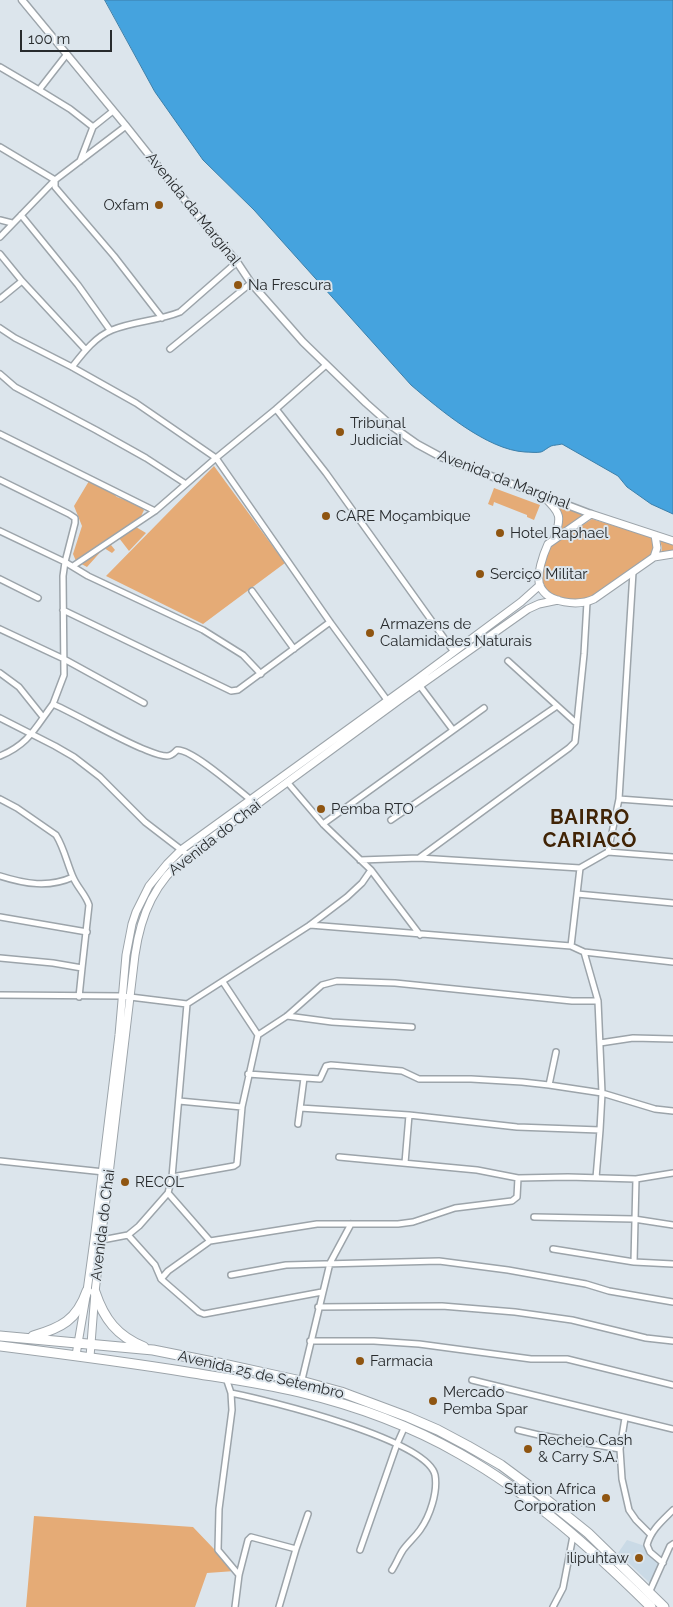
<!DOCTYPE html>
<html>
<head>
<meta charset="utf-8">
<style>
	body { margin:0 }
	#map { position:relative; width:673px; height:1607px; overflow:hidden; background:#dce5ec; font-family:Raleway,sans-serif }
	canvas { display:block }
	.scale { position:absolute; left:20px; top:30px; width:92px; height:22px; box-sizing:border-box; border:2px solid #282b2d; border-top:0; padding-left:6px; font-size:15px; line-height:18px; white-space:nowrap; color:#282b2d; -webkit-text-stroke:4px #dce5ec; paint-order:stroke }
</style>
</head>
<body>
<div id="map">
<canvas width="673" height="1607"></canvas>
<div class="scale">100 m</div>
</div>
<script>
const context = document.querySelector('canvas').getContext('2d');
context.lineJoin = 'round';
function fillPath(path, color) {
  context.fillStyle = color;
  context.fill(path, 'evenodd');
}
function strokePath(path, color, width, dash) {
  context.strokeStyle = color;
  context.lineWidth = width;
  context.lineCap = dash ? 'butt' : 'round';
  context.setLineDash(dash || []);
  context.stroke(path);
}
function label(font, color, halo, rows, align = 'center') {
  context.font = font + ' Raleway,sans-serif';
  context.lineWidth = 4;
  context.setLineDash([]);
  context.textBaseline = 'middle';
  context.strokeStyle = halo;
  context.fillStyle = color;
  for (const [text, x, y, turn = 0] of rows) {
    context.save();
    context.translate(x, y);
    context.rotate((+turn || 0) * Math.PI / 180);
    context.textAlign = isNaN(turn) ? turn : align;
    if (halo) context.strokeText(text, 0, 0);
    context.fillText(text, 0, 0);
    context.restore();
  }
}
fillPath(new Path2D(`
	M627,1540L645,1546L646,1551L662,1564L651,1584L618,1553Z`), '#cadae6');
fillPath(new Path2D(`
	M214,466L285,563L203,624L106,576Z
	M89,481L106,487L117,497L138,505L144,510L136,527L146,533L129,551L119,538L111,545L115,550L112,553L104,548L87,567L76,561L73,554L82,526L74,506Z
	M494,488L540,505L534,520L527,517V515L494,502L493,506L488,504Z
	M551,501L586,515L557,534L561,525Z
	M592,519L651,537C656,543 654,548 653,555L593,598L582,601L559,598L547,591L542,585V574L548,550L555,543Z
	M660,540L673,544V551L661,553L662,548Z
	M34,1516L193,1527L235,1571L207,1573L195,1607H26Z`), '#e5ab76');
const water = new Path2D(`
	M105,0H673V514L651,504L627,487L618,476L562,444C558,445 554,445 551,446C547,448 544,451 541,452C536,453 530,452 525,452C487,450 439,409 411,385L254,210L203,160L155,92Z`);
fillPath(water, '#45a3de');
strokePath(water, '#3c7fa9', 1);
const minor = new Path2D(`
	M67,54L39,90L70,109L93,127
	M0,67L39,90
	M0,147L55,180V187L114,256L162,318
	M80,161L93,127L113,111
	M21,215L78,285L110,330
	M0,220L12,223
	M0,237L55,180L126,126
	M0,254L22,281L0,299
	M22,281L85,349
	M0,328L15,338L72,367L136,403L216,458L330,622L387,700
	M170,349L251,283
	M72,367C83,353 95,337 112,330C134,321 158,321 180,312L237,262
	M0,374L15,387L96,430L146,458L186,484
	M276,409L326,473L454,652
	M0,434L155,511
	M0,480L69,514L75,518V523L65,562L63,576L64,675L53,704
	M0,531L65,562L88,576L203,630L243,655L261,674
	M73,566L155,511L216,458L276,409L326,365
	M0,579L38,598
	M252,591L294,649
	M63,610L231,691L238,690L330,622
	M0,629L64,659L144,703
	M508,661L575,722
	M0,673L19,687L43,717
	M420,686L453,730
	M0,718L55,746L74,757L100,777L145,822L188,855
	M0,756C29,744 35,728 53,704C83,718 111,735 141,748C149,751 159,756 167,756C172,756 174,753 177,750C191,748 238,790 251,800
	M288,783L323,824L371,870L420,935
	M0,799L17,808L56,835C64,848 67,863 73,877C77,887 86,895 89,905L82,968L53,963L0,958
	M619,799L673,803
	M391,820L557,706
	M323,824L484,708
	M608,852L619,799L633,572
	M419,858L569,748L575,742L584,654L587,602
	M360,860L419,858L580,868L608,852L673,857
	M0,876C25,884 49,888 73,877
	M577,894L673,903
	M0,917L87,932
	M310,925L571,946L584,952L673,962
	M571,946L580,868
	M584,952L598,1001L602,1093L600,1130L596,1178
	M223,982L258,1035
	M0,995L122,996L187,1004L310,925L347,897L362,883L371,870
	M79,997L82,968
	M287,1016L332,1022L412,1027
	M600,1043L633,1038L673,1039
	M248,1074L320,1079L326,1066L331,1065L402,1071L419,1079H471L522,1082L549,1085L602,1093L655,1109L673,1111
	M549,1085L556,1052
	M179,1101L242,1107
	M300,1108L409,1115L517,1127L600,1130
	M298,1124L304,1078
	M339,1157L477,1170L518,1178L568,1177L636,1179L673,1173
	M0,1161L104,1172
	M405,1163L409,1115
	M172,1177L234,1166L237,1164L242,1107L258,1035L287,1016L322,985L337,981L395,983L572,1001H598
	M168,1193L210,1241
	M534,1217L634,1219L673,1225
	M128,1235L155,1265L161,1279L199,1312L204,1314L322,1292
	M102,1240L128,1235L139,1226L168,1193L172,1177L187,1004
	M553,1249L634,1262L673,1264
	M634,1262L636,1179
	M231,1275L286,1265L439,1261L508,1270L586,1284L609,1291L673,1302
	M161,1279L168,1271L210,1241L317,1224H398L413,1222L455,1208L512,1201L517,1197L518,1178
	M318,1307L442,1306L515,1312L572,1320L646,1338L673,1341
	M310,1341H374L419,1344L531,1359H567L673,1385
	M226,1378L231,1393
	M472,1380L673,1429
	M299,1392L330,1263L351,1224
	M625,1418L620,1449L622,1479L629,1510L636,1520L651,1535
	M518,1430L539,1435L620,1449
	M360,1550L397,1444L405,1426
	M663,1563L650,1552L647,1545C651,1530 662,1521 673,1510
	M239,1575L218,1550L219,1509L232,1410L231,1393C266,1400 427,1439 435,1475C438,1492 430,1516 420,1530C415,1537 408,1543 403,1550C399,1556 396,1564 392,1570
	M649,1593L670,1546L673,1544
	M235,1607L239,1575L248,1540L251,1537L296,1549
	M279,1607L296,1549L308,1514
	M553,1607L563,1588L573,1536`);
const tertiary = new Path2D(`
	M22,0L126,126L188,204L237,262L251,283L303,342L366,403L393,427L417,444L441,457L591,514`);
const secondary = new Path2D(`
	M544,497C561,513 562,517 554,539
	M673,541L591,514L548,544C543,555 536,575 540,586C548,604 579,606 594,599L654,557L673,554
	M654,557L657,548L655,535
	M76,1355L87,1291L94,1240L119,1035L126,955L132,924L136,912L149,886L167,864L181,850L416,680L521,602L540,585
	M90,1357L95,1292L135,955C141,913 155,882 188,855L402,698L528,609L539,604L558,600`);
const trunk = new Path2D(`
	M95,1292C104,1319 117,1336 144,1347
	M0,1336L153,1350L223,1364L301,1381L341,1392L408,1417L438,1430L468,1446L501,1465L532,1488L588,1533L664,1607
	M33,1336C61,1328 77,1320 87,1291
	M0,1346C63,1354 125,1362 187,1372C224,1378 262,1383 299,1392C354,1405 411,1426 460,1454C531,1494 593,1550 651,1607`);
strokePath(minor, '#9ca4aa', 8);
strokePath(tertiary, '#9ca4aa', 9);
strokePath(secondary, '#9ca4aa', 9);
strokePath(trunk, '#9ca4aa', 11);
strokePath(minor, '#fff', 5);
strokePath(tertiary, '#fff', 6);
strokePath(secondary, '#fff', 7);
strokePath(trunk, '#fff', 9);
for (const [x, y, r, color] of [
	[159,205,5,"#8f5511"],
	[238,285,5,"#8f5511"],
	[340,432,5,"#8f5511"],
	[326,516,5,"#8f5511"],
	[500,533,5,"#8f5511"],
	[480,574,5,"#8f5511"],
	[370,633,5,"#8f5511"],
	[321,809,5,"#8f5511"],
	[125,1182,5,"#8f5511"],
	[360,1361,5,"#8f5511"],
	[433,1401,5,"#8f5511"],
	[528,1449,5,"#8f5511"],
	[606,1498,5,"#8f5511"],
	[639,1558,5,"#8f5511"]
]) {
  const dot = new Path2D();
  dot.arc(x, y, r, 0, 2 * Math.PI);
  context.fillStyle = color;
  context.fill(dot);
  strokePath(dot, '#dce5ec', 2);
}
label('15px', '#282b2d', '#dce5ec', [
	["Oxfam",149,205,"right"],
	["Na Frescura",248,285],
	["Tribunal",350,423],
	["Judicial",350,440],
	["CARE Moçambique",336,516],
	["Hotel Raphael",510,533],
	["Serciço Militar",490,574],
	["Armazens de",380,624],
	["Calamidades Naturais",380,641],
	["Pemba RTO",331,809],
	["RECOL",135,1182],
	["Farmacia",370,1361],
	["Mercado",443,1392],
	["Pemba Spar",443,1409],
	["Recheio Cash",538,1440],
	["& Carry S.A.",538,1457],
	["Station Africa",596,1489,"right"],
	["Corporation",596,1506,"right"],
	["ilipuhtaw",629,1558,"right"]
], 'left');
label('15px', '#282b2d', '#dce5ec', [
	["Avenida da Marginal",193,209,51],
	["Avenida da Marginal",504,480,21],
	["Avenida do Chai",215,838,-38],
	["Avenida do Chai",103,1225,-83],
	["Avenida 25 de Setembro",261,1375,13]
]);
context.letterSpacing = '1px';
label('bold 20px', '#412406', '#dce5ec', [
	["BAIRRO",590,818],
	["CARIACÓ",590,841]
]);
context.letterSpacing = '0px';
</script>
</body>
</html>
